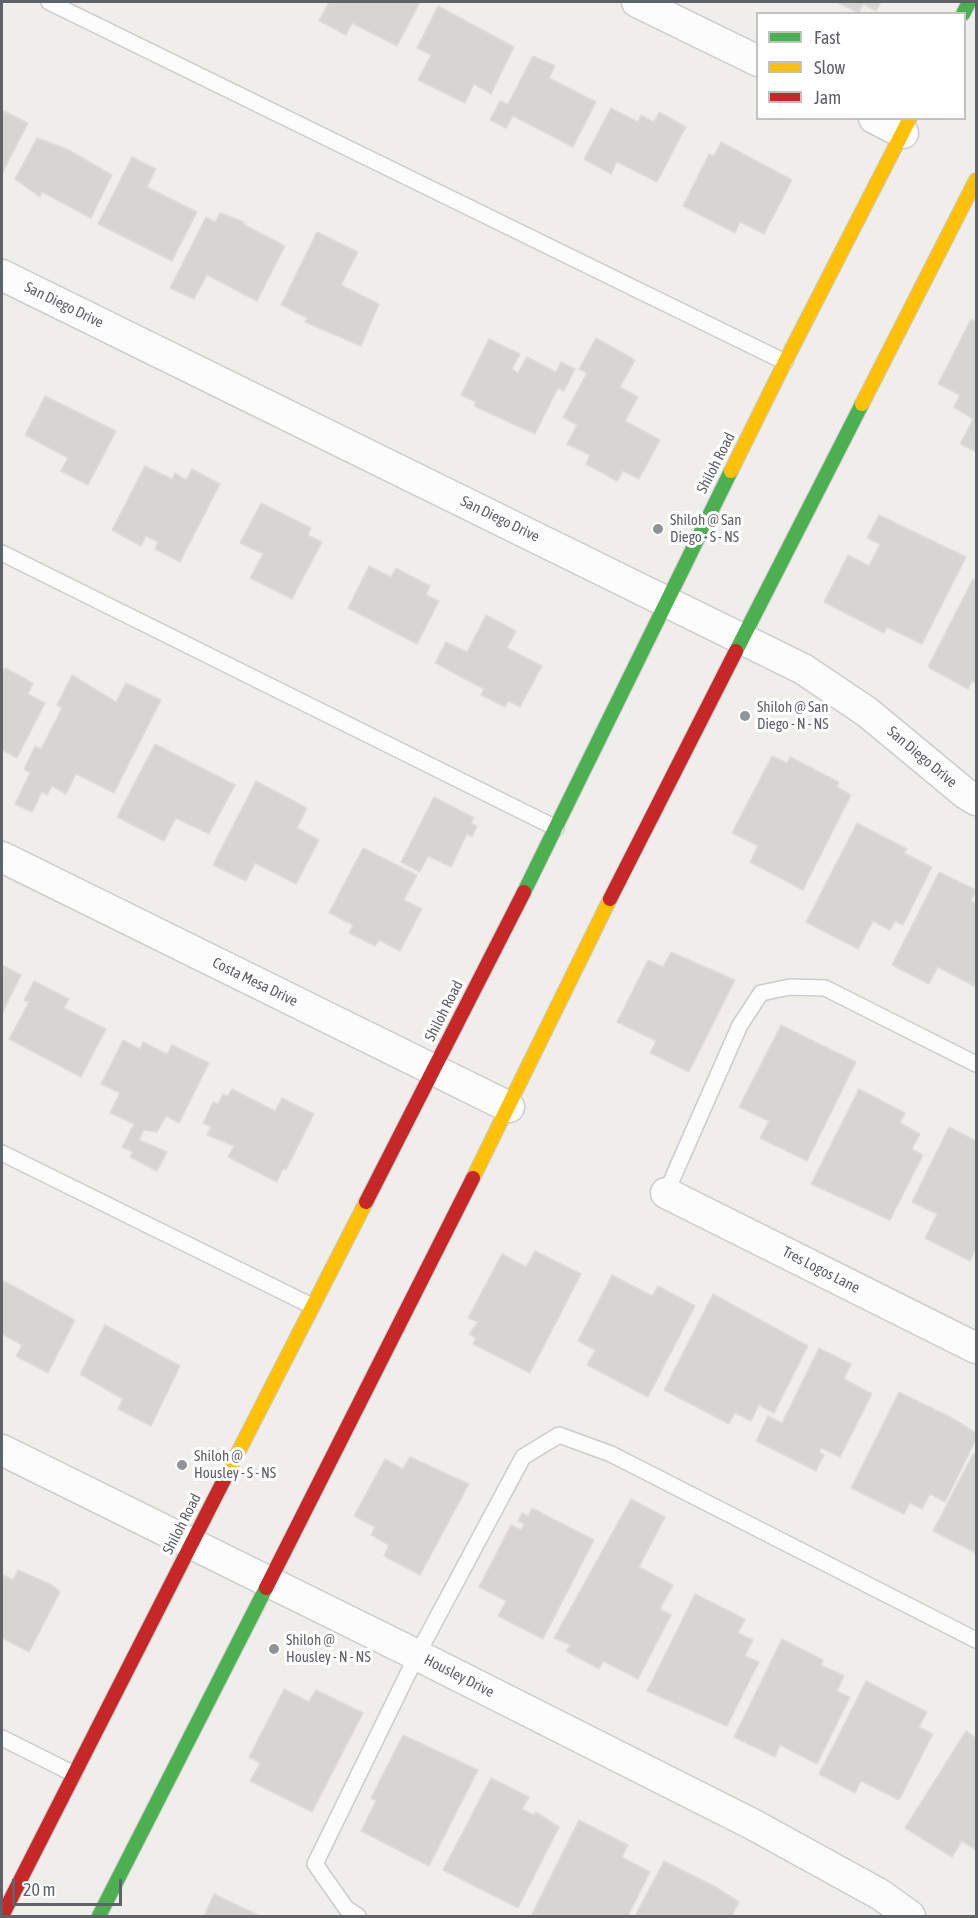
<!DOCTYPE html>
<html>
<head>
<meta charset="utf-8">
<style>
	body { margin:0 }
	#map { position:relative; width:978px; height:1918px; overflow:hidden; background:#efeeea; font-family:"Asap Condensed",sans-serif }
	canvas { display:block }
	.frame { position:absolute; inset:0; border:3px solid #5f6368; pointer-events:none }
	.legend { position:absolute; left:756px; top:12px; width:210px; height:108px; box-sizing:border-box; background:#fff; border:2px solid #bfc1c3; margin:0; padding:8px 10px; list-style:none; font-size:18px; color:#5f6368 }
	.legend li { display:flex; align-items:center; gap:12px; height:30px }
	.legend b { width:30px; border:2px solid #bfc1c3 }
	.scale { position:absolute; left:12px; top:1879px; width:110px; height:27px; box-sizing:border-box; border:3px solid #5f6368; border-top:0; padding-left:8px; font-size:18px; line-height:21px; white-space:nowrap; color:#5f6368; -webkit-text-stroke:4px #fff; paint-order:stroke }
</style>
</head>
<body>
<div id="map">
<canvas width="978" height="1918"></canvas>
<div class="frame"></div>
<ul class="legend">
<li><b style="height:8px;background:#4caf50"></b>Fast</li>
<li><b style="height:8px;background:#ffc107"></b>Slow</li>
<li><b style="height:8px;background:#c62828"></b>Jam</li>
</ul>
<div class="scale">20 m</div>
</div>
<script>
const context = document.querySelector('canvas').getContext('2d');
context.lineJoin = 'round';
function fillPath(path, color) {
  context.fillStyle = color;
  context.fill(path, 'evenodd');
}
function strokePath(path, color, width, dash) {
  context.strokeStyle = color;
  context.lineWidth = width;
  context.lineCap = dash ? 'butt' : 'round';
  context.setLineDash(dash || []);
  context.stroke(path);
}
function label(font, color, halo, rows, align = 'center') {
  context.font = font + ' "Asap Condensed",sans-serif';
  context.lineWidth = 6;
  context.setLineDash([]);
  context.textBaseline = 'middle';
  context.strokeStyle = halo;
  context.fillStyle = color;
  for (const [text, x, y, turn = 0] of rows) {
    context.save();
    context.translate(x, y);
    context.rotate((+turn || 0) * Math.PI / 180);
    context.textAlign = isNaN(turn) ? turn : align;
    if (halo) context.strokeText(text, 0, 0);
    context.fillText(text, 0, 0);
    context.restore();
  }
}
const building = new Path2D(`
	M329,2H420L397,46L352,23L346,35L319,21Z
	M836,2H881L876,11L863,4L859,13Z
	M438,6L514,47L491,94L474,84L465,103L418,80L431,55L417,48Z
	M533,56L555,66L549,78L596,102L573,147L513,116L506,128L490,120L500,101L508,104Z
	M611,108L638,122L641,115L654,122L659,112L686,127L657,182L617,162L611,174L584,159Z
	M2,110L28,123L2,174Z
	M37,138L67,149L112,175L91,218L42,192L40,197L15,179Z
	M721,142L792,180L764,234L740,222L735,233L683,206L709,154L714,156Z
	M132,157L156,169L147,187L197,212L172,261L98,224Z
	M220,213L244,222L243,224L285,246L257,301L207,275L194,299L170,288L206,217L215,222Z
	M317,232L358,252L341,285L379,304L361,346L305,322L307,318L281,305Z
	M971,319L976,322V452L960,444L973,419L954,407L960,395L938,384Z
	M596,338L635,360L620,387L638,397L625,421L660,440L639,479L623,471L617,481L586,464L590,455L567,444L577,425L563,417L587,373L579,369Z
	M489,339L520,354L512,369L518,373L527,357L556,372L561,362L575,369L564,391L558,388L535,434L474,406L476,402L461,395Z
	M45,396L116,431L88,485L61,471L68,458L25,435Z
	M145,466L172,479L175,473L186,480L192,469L220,484L180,562L155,549L158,542L146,536L141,546L112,530Z
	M261,503L311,528L308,535L322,542L292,599L250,578L263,554L240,543Z
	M879,515L966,557L922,644L887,627L884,633L824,602L848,555L869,566L880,544L867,538Z
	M369,566L391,577L396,568L430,586L426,595L439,601L417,644L348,608Z
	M973,579L976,581V683L972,681L968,689L928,667Z
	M486,615L516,631L507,648L542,666L520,707L508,701L505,707L481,695L484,689L435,663L446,642L467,652Z
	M5,668L33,683L28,694L45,703L17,758L2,750V675Z
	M72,675L116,702L126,683L161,700L114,793L76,774L66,794L52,786L47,795L42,792L32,812L15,804L30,773L24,769L35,746L41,749L62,708L57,705Z
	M155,744L235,785L209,834L176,818L164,841L117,817Z
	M772,756L787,763L790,757L839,782L837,787L851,795L803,890L750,862L758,846L732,833Z
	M256,781L307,808L297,828L319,840L296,884L255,863L246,881L213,865Z
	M434,797L474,818L471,823L477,826L472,837L467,834L451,867L428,856L420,872L401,862Z
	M857,823L907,849L904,853L932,867L903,925L895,921L890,930L873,921L858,949L806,922Z
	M363,848L417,875L404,900L422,909L400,951L379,940L375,946L349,933L353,925L329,913Z
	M939,872L976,890L971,901L976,904V981L974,986L938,967L929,984L892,965Z
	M671,952L735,980L689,1072L650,1053L656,1041L617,1022L648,960L663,967Z
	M2,965L21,975L2,1014Z
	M34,981L69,999L64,1008L106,1029L81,1077L9,1039L29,1002L24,1000Z
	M781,1025L856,1062L807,1161L760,1138L769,1121L739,1107Z
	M123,1040L140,1049L143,1042L167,1054L172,1045L209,1063L179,1123L166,1116L157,1132L144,1130L139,1140L167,1152L157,1171L130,1157L133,1152L122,1147L134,1124L110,1113L120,1093L101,1084Z
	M232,1089L275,1111L282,1098L314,1114L286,1170L283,1169L277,1182L228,1157L234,1146L207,1135L211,1127L203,1123L213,1102L218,1104L223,1094L228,1096Z
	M859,1089L905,1113L900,1123L920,1134L912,1149L923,1155L890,1220L811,1184Z
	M949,1127L976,1141V1248L970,1261L925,1238L937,1214L912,1202Z
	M535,1251L581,1274L530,1373L473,1344L476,1338L469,1334L478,1322L468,1318L502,1254L526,1267Z
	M612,1275L652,1296L658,1286L695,1306L648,1397L587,1365L595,1350L578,1341Z
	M2,1280L75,1320L48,1373L16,1356L22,1345L2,1334Z
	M713,1294L808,1346L774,1413L759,1405L751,1421L735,1413L729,1424L664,1390Z
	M105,1325L180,1366L151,1426L118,1409L123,1399L80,1374Z
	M819,1348L851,1364L844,1379L872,1394L840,1457L821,1448L819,1452L824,1455L816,1471L756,1441L768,1416L782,1423Z
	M899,1392L952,1418L976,1433V1439L945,1502L930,1494L922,1509L910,1503L904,1514L851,1488Z
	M973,1454L976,1455V1553L933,1531Z
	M410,1457L469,1484L420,1575L384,1556L389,1545L371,1535L375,1527L354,1516L385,1459L403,1469Z
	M631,1499L665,1517L639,1567L673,1585L660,1609L671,1615L638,1679L603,1661L599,1669L566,1651L570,1645L554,1638Z
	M532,1508L594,1540L543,1639L498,1616L506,1601L479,1587L511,1525L521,1530L524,1524L518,1521L522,1513L528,1516Z
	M18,1570L52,1585L60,1592L29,1652L2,1638V1574L13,1580Z
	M695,1594L745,1619L738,1633L753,1640L745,1656L759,1662L727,1726L647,1691Z
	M782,1639L823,1660L821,1665L844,1676L837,1691L850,1697L817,1764L780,1745L775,1757L734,1737Z
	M866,1681L927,1712L919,1727L933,1734L899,1800L861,1781L855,1793L819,1774Z
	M284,1689L309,1702L316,1690L363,1713L312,1812L250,1781L260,1763L249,1757Z
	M966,1731L976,1738V1850L962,1841L952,1857L905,1828Z
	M403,1735L478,1770L429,1866L361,1831L376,1801L371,1798Z
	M491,1778L529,1797L522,1809L534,1815L536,1812L559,1827L518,1908L443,1870Z
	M579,1820L628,1845L622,1857L650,1872L628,1916H531Z
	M664,1861L714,1886L739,1902L732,1916H635Z
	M214,1894L260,1916H204Z`);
fillPath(building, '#d6d5d3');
strokePath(building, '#deddd9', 1.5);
const lane = new Path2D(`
	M49,2L785,362
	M2,553L556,828
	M2,1153L312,1306
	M666,1193L740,1025L761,993L790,987L825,988L976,1064
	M2,1738L74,1774
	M358,1916L346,1908L315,1864L417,1655L523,1457L559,1435L611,1454L976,1640`);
const street = new Path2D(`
	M637,2L758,61
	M874,118L903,133
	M2,275L803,669L867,712L966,794L976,800
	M2,857L509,1107
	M666,1193L976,1348
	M2,1450L417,1655L754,1825L881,1895L910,1916`);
const fast = new Path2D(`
	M963,14L969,2
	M736,651L862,404
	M524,892L731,471
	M99,1916L266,1588`);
const slow = new Path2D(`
	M862,404L976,180
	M731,471L785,362L910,118
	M473,1178L610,899
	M227,1474L366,1202`);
const jam = new Path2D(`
	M610,899L736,651
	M366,1202L524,892
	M266,1588L473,1178
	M2,1916L227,1474`);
strokePath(lane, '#cbcccc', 18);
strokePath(street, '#cbcccc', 33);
strokePath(fast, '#cacacb', 16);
strokePath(slow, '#cacacb', 16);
strokePath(jam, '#cacacb', 16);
strokePath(lane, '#fdfcfc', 15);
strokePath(street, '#fdfcfc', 30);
strokePath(fast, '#4caf50', 14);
strokePath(slow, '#ffc107', 14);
strokePath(jam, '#c62828', 14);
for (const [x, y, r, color] of [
	[658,529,6,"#919496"],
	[745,716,6,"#919496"],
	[182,1465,6,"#919496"],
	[274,1649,6,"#919496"]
]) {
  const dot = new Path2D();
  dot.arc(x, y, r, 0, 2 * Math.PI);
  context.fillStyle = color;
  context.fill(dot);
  strokePath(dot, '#fff', 2);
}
label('15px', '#5f6368', '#fff', [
	["San Diego Drive",64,305,26],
	["Shiloh Road",716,463,-63],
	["San Diego Drive",500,519,26],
	["San Diego Drive",922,757,40],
	["Costa Mesa Drive",255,982,26],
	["Shiloh Road",444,1011,-63],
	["Tres Logos Lane",821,1270,27],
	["Shiloh Road",182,1524,-63],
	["Housley Drive",459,1676,27]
]);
label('15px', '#5f6368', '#fff', [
	["Shiloh @ San",670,520],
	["Diego - S - NS",670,537],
	["Shiloh @ San",757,707],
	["Diego - N - NS",757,724],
	["Shiloh @",194,1456],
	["Housley - S - NS",194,1473],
	["Shiloh @",286,1640],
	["Housley - N - NS",286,1657]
], 'left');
</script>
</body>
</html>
